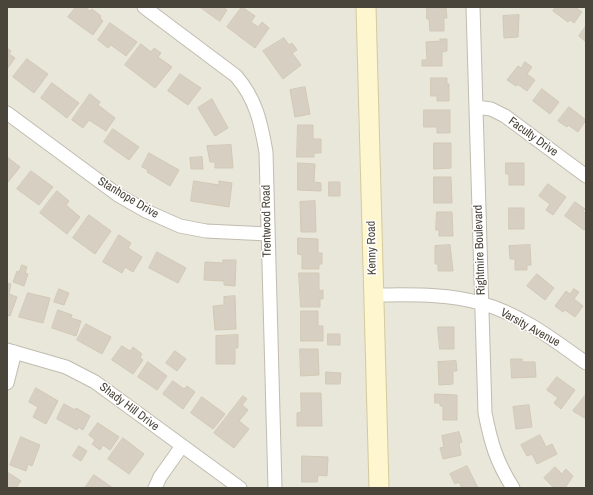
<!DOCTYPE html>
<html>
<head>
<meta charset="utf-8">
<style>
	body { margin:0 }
	#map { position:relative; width:593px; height:495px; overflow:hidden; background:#f6f4ec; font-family:"Archivo Narrow",sans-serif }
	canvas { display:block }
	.frame { position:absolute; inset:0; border:8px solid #4a453a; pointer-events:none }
</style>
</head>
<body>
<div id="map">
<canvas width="593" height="495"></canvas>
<div class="frame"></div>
</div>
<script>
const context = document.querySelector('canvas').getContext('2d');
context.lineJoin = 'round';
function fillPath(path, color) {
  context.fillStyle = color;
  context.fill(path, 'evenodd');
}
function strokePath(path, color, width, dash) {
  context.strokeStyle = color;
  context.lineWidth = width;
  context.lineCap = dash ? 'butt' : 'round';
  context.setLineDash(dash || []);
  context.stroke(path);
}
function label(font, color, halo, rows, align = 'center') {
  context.font = font + ' "Archivo Narrow",sans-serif';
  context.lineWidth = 3;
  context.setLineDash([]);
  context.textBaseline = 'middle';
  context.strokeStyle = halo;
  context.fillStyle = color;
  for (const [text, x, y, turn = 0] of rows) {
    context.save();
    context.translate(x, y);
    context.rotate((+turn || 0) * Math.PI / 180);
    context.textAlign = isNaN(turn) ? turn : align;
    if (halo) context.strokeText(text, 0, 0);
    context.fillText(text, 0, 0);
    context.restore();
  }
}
fillPath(new Path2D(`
	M7,7H586V488H7Z`), '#e9e6da');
const building = new Path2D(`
	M76,7H85L90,11L92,9L101,16L100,18L103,21L93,35L68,17Z
	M200,7H223L227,10L220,21Z
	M242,7L255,16L251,22L258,27L262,22L269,28L255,48L227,27Z
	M556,7H575L582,12L574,23L570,20L568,22L553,11Z
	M427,8H446L447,18H444V31H430L429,19H427Z
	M519,15L518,37L504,38L503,16Z
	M110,23L137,42L126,56L111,45L108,48L98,40Z
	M586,26V42L579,36Z
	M284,38L289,45L292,43L297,50L292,53L301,65L283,79L263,51Z
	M440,39H447V51L442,52V66H422V60H427L426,42L441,41Z
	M141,44L151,52L154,48L161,53L158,57L172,67L155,88L125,65Z
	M7,48L11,51L9,54L15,58L7,69Z
	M27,59L48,74L34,93L13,77Z
	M525,62L532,67L527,74L535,80L527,91L517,84L516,86L507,80L518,66L521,68Z
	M180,74L201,88L188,105L168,91Z
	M431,78H447V84H449V101H437V96H431Z
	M52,83L79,103L67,118L41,98Z
	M305,87L310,114L295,117L290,90Z
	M542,89L559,102L550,114L533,101Z
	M90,94L100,102L98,105L115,118L106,131L89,120L83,128L72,120Z
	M212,99L228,128L215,136L198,108Z
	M569,107L586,120L578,132L568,125L567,127L558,121Z
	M424,110H450V133H437V127H424Z
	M298,125H313V139H321V153H314V157H297Z
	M113,129L139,147L129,160L104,142Z
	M434,143H451V168L434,169Z
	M231,145L233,168H215V162H210L207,146Z
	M149,153L179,170L170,186L147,172L148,170L142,167Z
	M7,157L20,167L8,182L7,181Z
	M202,157L203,169H191L190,158Z
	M298,163L315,164L314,182L321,183V191L298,190Z
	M506,163H524V185H509V174H506Z
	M31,171L53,187L39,205L17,189Z
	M434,177H451L452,203H434Z
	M194,181L219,185V181L232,183L229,207L191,201Z
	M329,182H340V196H329Z
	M548,184L566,197L553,215L546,210L550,204L539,196Z
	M57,191L69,201L66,205L80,217L67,234L40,213Z
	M315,201L316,232H301L300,202Z
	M575,202L585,209L583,211L586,214V227L584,230L565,216Z
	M509,208H524V229H509Z
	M437,212H452L453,236H439V230H436Z
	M89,215L111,231L95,254L73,238Z
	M119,235L131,243L128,248L142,257L133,272L125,267L122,273L103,262Z
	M298,238L318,239V253H322V264H319V269H302V255L298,254Z
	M450,245L453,271H438V264H435V246Z
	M530,245L531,265H527V270H515V259H510L509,246Z
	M157,252L186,268L178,283L149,268Z
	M223,260H236L235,286L224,285V281L204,280L205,262L223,263Z
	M22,265L27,267L25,273L28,274L24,286L13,282L17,271L19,272Z
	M299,273H319V291L323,290V299H320V307H301Z
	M537,274L554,288L545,300L527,286Z
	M7,283L11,284L9,294L17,297L10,316L7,315Z
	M59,289L69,293L64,305L54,302Z
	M574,289L579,292L574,299L583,306L575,317L565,310L563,312L555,306L566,291L570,294Z
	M28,293L50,298L43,323L19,317Z
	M235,296L236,329L215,330L213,306L224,305V297Z
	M58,310L72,315L71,318L81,321L76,336L52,328Z
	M301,311H318V326H323V341H301Z
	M86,324L111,337L102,354L77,340Z
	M438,327H454V349H440Z
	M328,334H340V345H328Z
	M238,335V348H235V364H216V336Z
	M122,346L130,351L133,347L142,354L140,357L143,360L133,374L112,360Z
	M300,349H318L319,375L301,376Z
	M175,351L186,359L177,371L166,363Z
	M511,359H522V362H535L536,377L512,378Z
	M456,361L457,371H453V384L439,385L438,362Z
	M148,362L167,376L157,390L138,377Z
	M326,372L341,373L340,384H326Z
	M557,377L575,390L561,409L554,403L558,398L547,390Z
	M173,381L184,389L187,386L195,392L183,409L163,394Z
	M36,388L58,401L46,424L33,417L38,407L29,402Z
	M301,393H321L322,426H297V413L301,412Z
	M435,394L457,395V420H443V406H440V403H435Z
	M243,396L247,399L242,405L248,410L239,421L249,429L234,448L214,433Z
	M585,396L586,397V419L573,411Z
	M202,397L225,414L213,429L191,413Z
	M64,404L75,410L76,408L90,416L83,430L78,427L77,430L57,419Z
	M529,405L532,427L516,429L513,407Z
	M98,423L119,437L110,450L103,445L100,450L92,444L95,440L89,435Z
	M459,432L462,442L459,443L461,455L443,459L440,448L444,447L442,436Z
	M540,435L546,447L552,444L557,454L537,464L532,454L527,456L521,445Z
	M21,437L40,445L32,466L28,464L26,471L10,465Z
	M123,438L144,454L129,474L108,459Z
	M79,446L87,451L81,461L73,456Z
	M302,456L328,457L327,476L318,475L317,482H302Z
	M467,466L478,488H462L459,482L455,484L450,474Z
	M555,467L562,474L566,469L573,476L565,488H554L544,478Z
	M7,472L21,481L16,488H7Z
	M94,475L113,488H85Z`);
fillPath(building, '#d7d0c2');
strokePath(building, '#d2c9b5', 1);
const minor = new Path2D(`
	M144,7L236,76C256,99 261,123 266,152L275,488
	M473,7L485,413C491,443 496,461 513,488
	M476,107L491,109L505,116L586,176
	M7,113L118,195L146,211L180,226L206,231L268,234
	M374,295C409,295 446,293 480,303C519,313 554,340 586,363
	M7,350L66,367L95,382L240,488
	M7,383L15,352
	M155,488L160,477L182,446`);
const secondary = new Path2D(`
	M366,7L379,488`);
strokePath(minor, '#c1bcaf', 15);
strokePath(secondary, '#d4ca9d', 21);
strokePath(minor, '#fff', 13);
strokePath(secondary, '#fdf6cf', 19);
label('12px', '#4a453a', '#fff', [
	["Faculty Drive",533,137,36],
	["Stanhope Drive",128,198,31],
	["Trentwood Road",267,221,-91],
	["Kenny Road",372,248,-91],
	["Rightmire Boulevard",480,250,-92],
	["Varsity Avenue",530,328,29],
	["Shady Hill Drive",129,407,37]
]);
</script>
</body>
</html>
